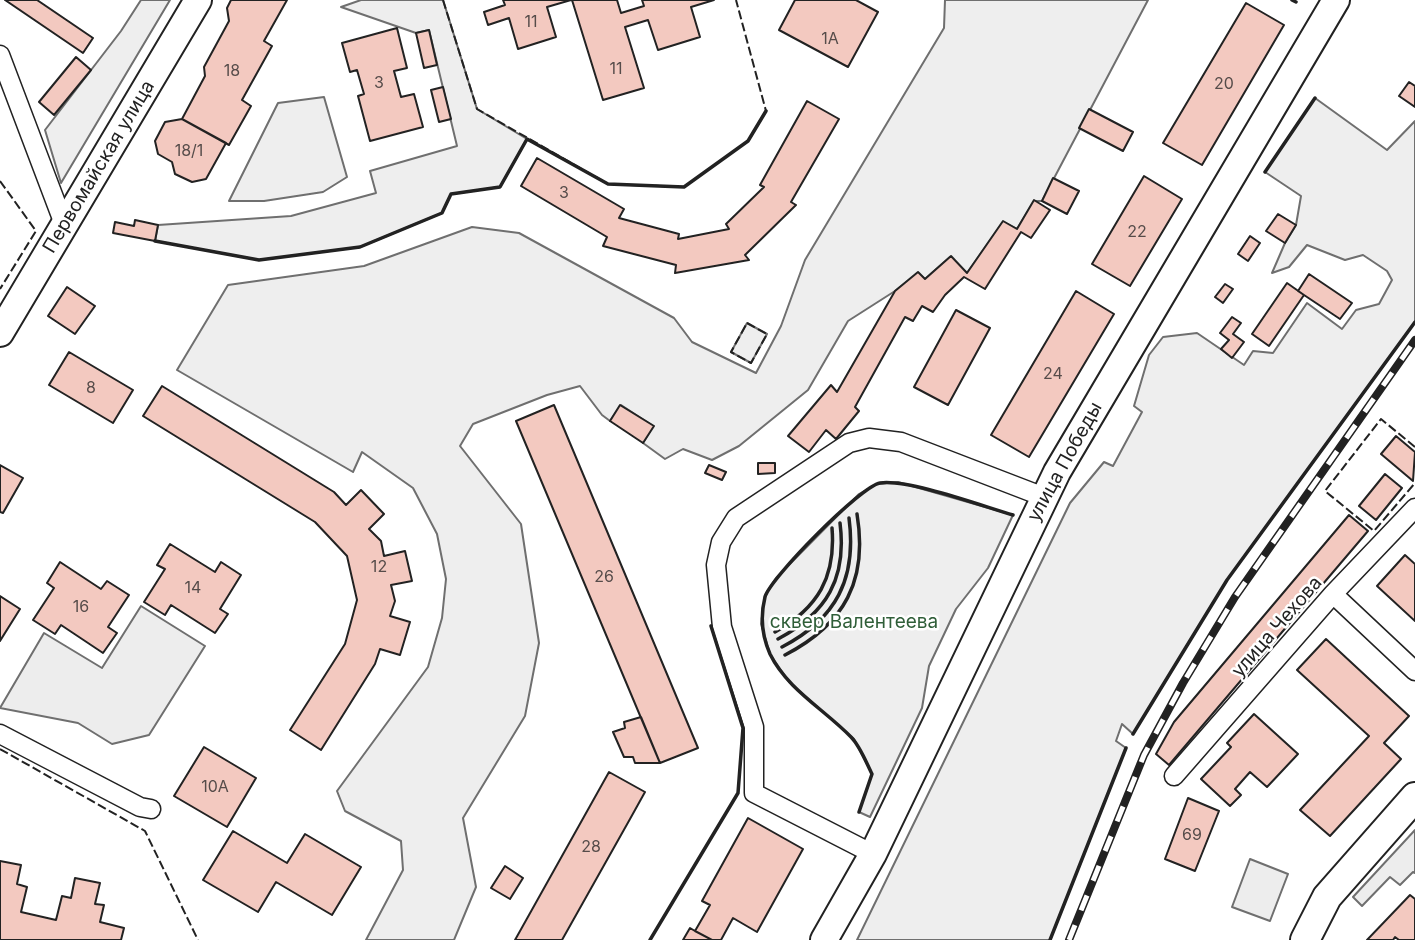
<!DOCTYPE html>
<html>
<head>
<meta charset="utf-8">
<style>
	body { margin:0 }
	canvas { display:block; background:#fff }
</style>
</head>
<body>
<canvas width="1415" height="940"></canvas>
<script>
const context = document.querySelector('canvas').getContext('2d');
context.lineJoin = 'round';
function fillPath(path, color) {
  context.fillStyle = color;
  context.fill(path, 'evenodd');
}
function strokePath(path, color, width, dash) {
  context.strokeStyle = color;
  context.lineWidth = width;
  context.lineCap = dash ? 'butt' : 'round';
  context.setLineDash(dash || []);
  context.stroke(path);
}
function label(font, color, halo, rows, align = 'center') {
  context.font = font + ' Inter,sans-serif';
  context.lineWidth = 5;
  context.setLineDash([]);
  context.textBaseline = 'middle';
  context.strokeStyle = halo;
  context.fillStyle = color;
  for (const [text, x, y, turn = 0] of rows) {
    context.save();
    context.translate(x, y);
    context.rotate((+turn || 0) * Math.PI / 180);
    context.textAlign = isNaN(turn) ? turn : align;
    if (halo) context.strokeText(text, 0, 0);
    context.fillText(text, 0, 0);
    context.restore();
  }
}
const green = new Path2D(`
	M141,0H170L61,183L45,130L121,31Z
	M361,0H443L477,109L527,139L500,187L451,194L442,213L360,247L259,260L155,241L158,225L291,216L376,193L370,171L457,146L429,30L416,33L341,7Z
	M945,0H1148L1042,201H1034L1017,229L1003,222L967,273L950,257L925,279L918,273L895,291L848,321L808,390L739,446L712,460L683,449L665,459L643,443L653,426L621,405L610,421L602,415L580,386L547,395L473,424L460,446L521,524L539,643L525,716L463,818L476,887L454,940H366L403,870L401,841L345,811L337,791L428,667L442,618L446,579L437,534L413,488L362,452L353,472L177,370L228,285L364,266L472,227L519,233L674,318L692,342L756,373L781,326L805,260L944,28Z
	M324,97L347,177L323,192L264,201H229L278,103Z
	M1315,98L1387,150L1415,121V322L1227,580L1133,734L1122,724L1116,741L1126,748L1050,940H857L1070,503L1104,462L1113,466L1142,412L1134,406L1149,355L1163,337L1197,333L1244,365L1253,351L1273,353L1307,303L1342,329L1356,310L1379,304L1392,280L1387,271L1363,255L1345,260L1307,245L1289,267L1272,273L1285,243L1296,225L1301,196L1265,172Z
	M747,323L767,334L751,363L731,352Z
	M898,482L1013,515L988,568L956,609L929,666L922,708L870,817L859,812L872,774L854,739L789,682L770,654L761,624L765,595L776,578L859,494L877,484Z`);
fillPath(green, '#eee');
strokePath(green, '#6f6f6f', 2);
const parking = new Path2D(`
	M141,606L205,646L149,735L112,744L78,723L0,708L44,633L102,668Z
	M1415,830V873L1413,872L1400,885L1390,877L1362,906L1353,897Z
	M1250,859L1288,874L1270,921L1232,907Z`);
fillPath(parking, '#ededed');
strokePath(parking, '#6f6f6f', 2);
const building = new Path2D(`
	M5,0H37L93,38L83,53Z
	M231,0H287L264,41L272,46L242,100L251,106L229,145L182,119L205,76L204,67L229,21L227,8Z
	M503,0H571L547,7L556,37L518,49L509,18L488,25L484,12L505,5Z
	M572,0H617L621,13L644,6L642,0H714L691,7L700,37L658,50L648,20L625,27L644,88L603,100Z
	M795,0H856L878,12L848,67L779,30Z
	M1246,3L1284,25L1202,165L1163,143Z
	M397,28L407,68L394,71L401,97L414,94L423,127L370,141L358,96L364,94L357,70L350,72L342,43Z
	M429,30L437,65L424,68L416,33Z
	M76,57L91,70L54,115L39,102Z
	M1409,82L1415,86V107L1399,96Z
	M443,87L451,119L439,122L431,90Z
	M807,101L839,119L791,202L796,205L745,255L749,260L675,273L676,265L603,246L607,237L521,186L537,158L624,209L619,218L679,234L678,239L729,229L726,224L764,187L760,185Z
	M1089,109L1133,132L1123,151L1079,128Z
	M182,119L226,143L206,179L192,182L175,174L172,162L158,154L155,141L165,122Z
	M1144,176L1182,199L1130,286L1092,264Z
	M1053,178L1079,191L1067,214L1042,201Z
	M1034,200L1050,210L1031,238L1021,232L985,289L964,277L945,295L933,312L922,306L913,321L905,317L855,407L859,411L836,439L826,430L809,452L788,436L831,385L837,392L895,291L918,272L925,279L951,256L967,273L1003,221L1017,229Z
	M1278,214L1296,225L1285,243L1266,231Z
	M135,220L158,225L155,241L113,233L115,222L134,226Z
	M1250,236L1260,243L1248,261L1238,254Z
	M1309,274L1352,303L1340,319L1298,291Z
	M1287,283L1304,295L1269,346L1252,334Z
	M1225,284L1233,289L1223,303L1215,297Z
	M67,287L95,306L75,334L48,316Z
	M1076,291L1114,314L1029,457L991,435Z
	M956,310L990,328L948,405L914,387Z
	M1232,317L1241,323L1233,334L1244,342L1232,358L1221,349L1229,340L1220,333Z
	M69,352L133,390L113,423L49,385Z
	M162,386L334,492L346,505L361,490L384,514L369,529L381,541L384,556L405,551L412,581L391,585L395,601L390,616L410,622L400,655L380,649L375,664L321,750L290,730L345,644L357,600L347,556L315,522L143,416Z
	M554,405L698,748L660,763L516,421Z
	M620,405L654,426L643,443L610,421Z
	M1396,436L1415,452L1413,481L1381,454Z
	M758,463H775V473L758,474Z
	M0,465L23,478L3,513L0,512Z
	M709,465L726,472L722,480L705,473Z
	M1385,474L1402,488L1376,520L1359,506Z
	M1349,515L1368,531L1169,765L1156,754L1174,722Z
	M170,544L215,572L221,562L241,575L220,609L228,614L215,633L171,605L165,615L144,602L165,569L157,565Z
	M1405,555L1415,564V621L1377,586Z
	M60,562L101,589L107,581L129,595L108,627L117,633L103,653L61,625L55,634L33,620L54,588L47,583Z
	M0,596L20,609L0,641Z
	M1326,639L1409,716L1384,743L1401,759L1330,836L1300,810L1369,736L1297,670Z
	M1254,714L1298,754L1267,787L1250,772L1235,789L1241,795L1230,806L1201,779L1231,747L1227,743Z
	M641,717L660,763H635L633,757H624L613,732L625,728L624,722Z
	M204,747L256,778L227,827L174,796Z
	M609,772L645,792L630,819L562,940H515Z
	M1188,798L1219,811L1195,871L1165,859Z
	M748,818L803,849L757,932L733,918L721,940H712L695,931L710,905L702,901Z
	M233,831L287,863L305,834L361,867L332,915L276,882L258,912L203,880Z
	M0,861L21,865L17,884L27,887L21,912L56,920L62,896L71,898L75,878L100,883L95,904L104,905L100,922L124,928L121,940H0Z
	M505,866L523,878L510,899L491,888Z
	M1410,895L1415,899V940H1399L1395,937L1393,940H1367Z
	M690,928L695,931L712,940H683Z`);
fillPath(building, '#f3c9c0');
strokePath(building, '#222', 2);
const street = new Path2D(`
	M0,55L64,224
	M1333,594L1415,671
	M0,734L140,807L151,809
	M1174,776L1333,594L1415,508
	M873,854L754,793V727L722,627L716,565L721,542L736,518L849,443L869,438L901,442L1044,497`);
const secondary = new Path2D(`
	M0,333L198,0
	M824,940L873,854L1057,472L1336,0`);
const primary = new Path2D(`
	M1305,940L1327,897L1415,797`);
strokePath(street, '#222', 21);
strokePath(secondary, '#222', 30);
strokePath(primary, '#222', 32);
strokePath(street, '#fff', 18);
strokePath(secondary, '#fff', 26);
strokePath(primary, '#fff', 28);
const rail = new Path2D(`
	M1069,940L1144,755L1183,683L1235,597L1415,340`);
strokePath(rail, '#222', 8);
strokePath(rail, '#fff', 5, [16]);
strokePath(new Path2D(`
	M443,0L477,109L608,184L684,187L748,141L766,111L736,0
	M0,181L36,231L0,289
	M747,323L767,334L751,363L731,352Z
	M1415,447L1381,419L1325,491L1374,531L1415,483
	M0,749L145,831L198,940`), '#222', 2, [9, 3.5]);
strokePath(new Path2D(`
	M1292,0L1296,2
	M1265,172L1315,98
	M155,241L259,260L360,247L442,213L451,194L500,187L527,139L608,184L684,187L748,141L766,111
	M775,632C818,608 836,577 832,528
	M778,639C827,613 847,578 840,523
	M782,647C836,619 857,579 849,518
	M785,655C845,624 868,580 857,514
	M1133,734L1227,580L1415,322
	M859,812L872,774C866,762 860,746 851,737C825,710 787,689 770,654C762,636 760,617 765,597C770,578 861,486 880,483C909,479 982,506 1013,515
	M650,940L738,793L743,728L711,626
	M1050,940L1126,748`), '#222', 3.5);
label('16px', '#564c4a', null, [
	["11",531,22],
	["1А",830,39],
	["11",616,69],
	["18",232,71],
	["3",379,83],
	["20",1224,84],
	["18/1",189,151],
	["3",564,193],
	["22",1137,232],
	["24",1053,374],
	["8",91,388],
	["12",379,567],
	["26",604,577],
	["14",193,588],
	["16",81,607],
	["10А",215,787],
	["69",1192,835],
	["28",591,847]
]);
label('19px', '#222', '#fff', [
	["Первомайская улица",99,167,-59],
	["улица Победы",1065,462,-61],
	["улица Чехова",1277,627,-49]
]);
label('19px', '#2f5e38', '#fff', [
	["сквер Валентеева",854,622]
]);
</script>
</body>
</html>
